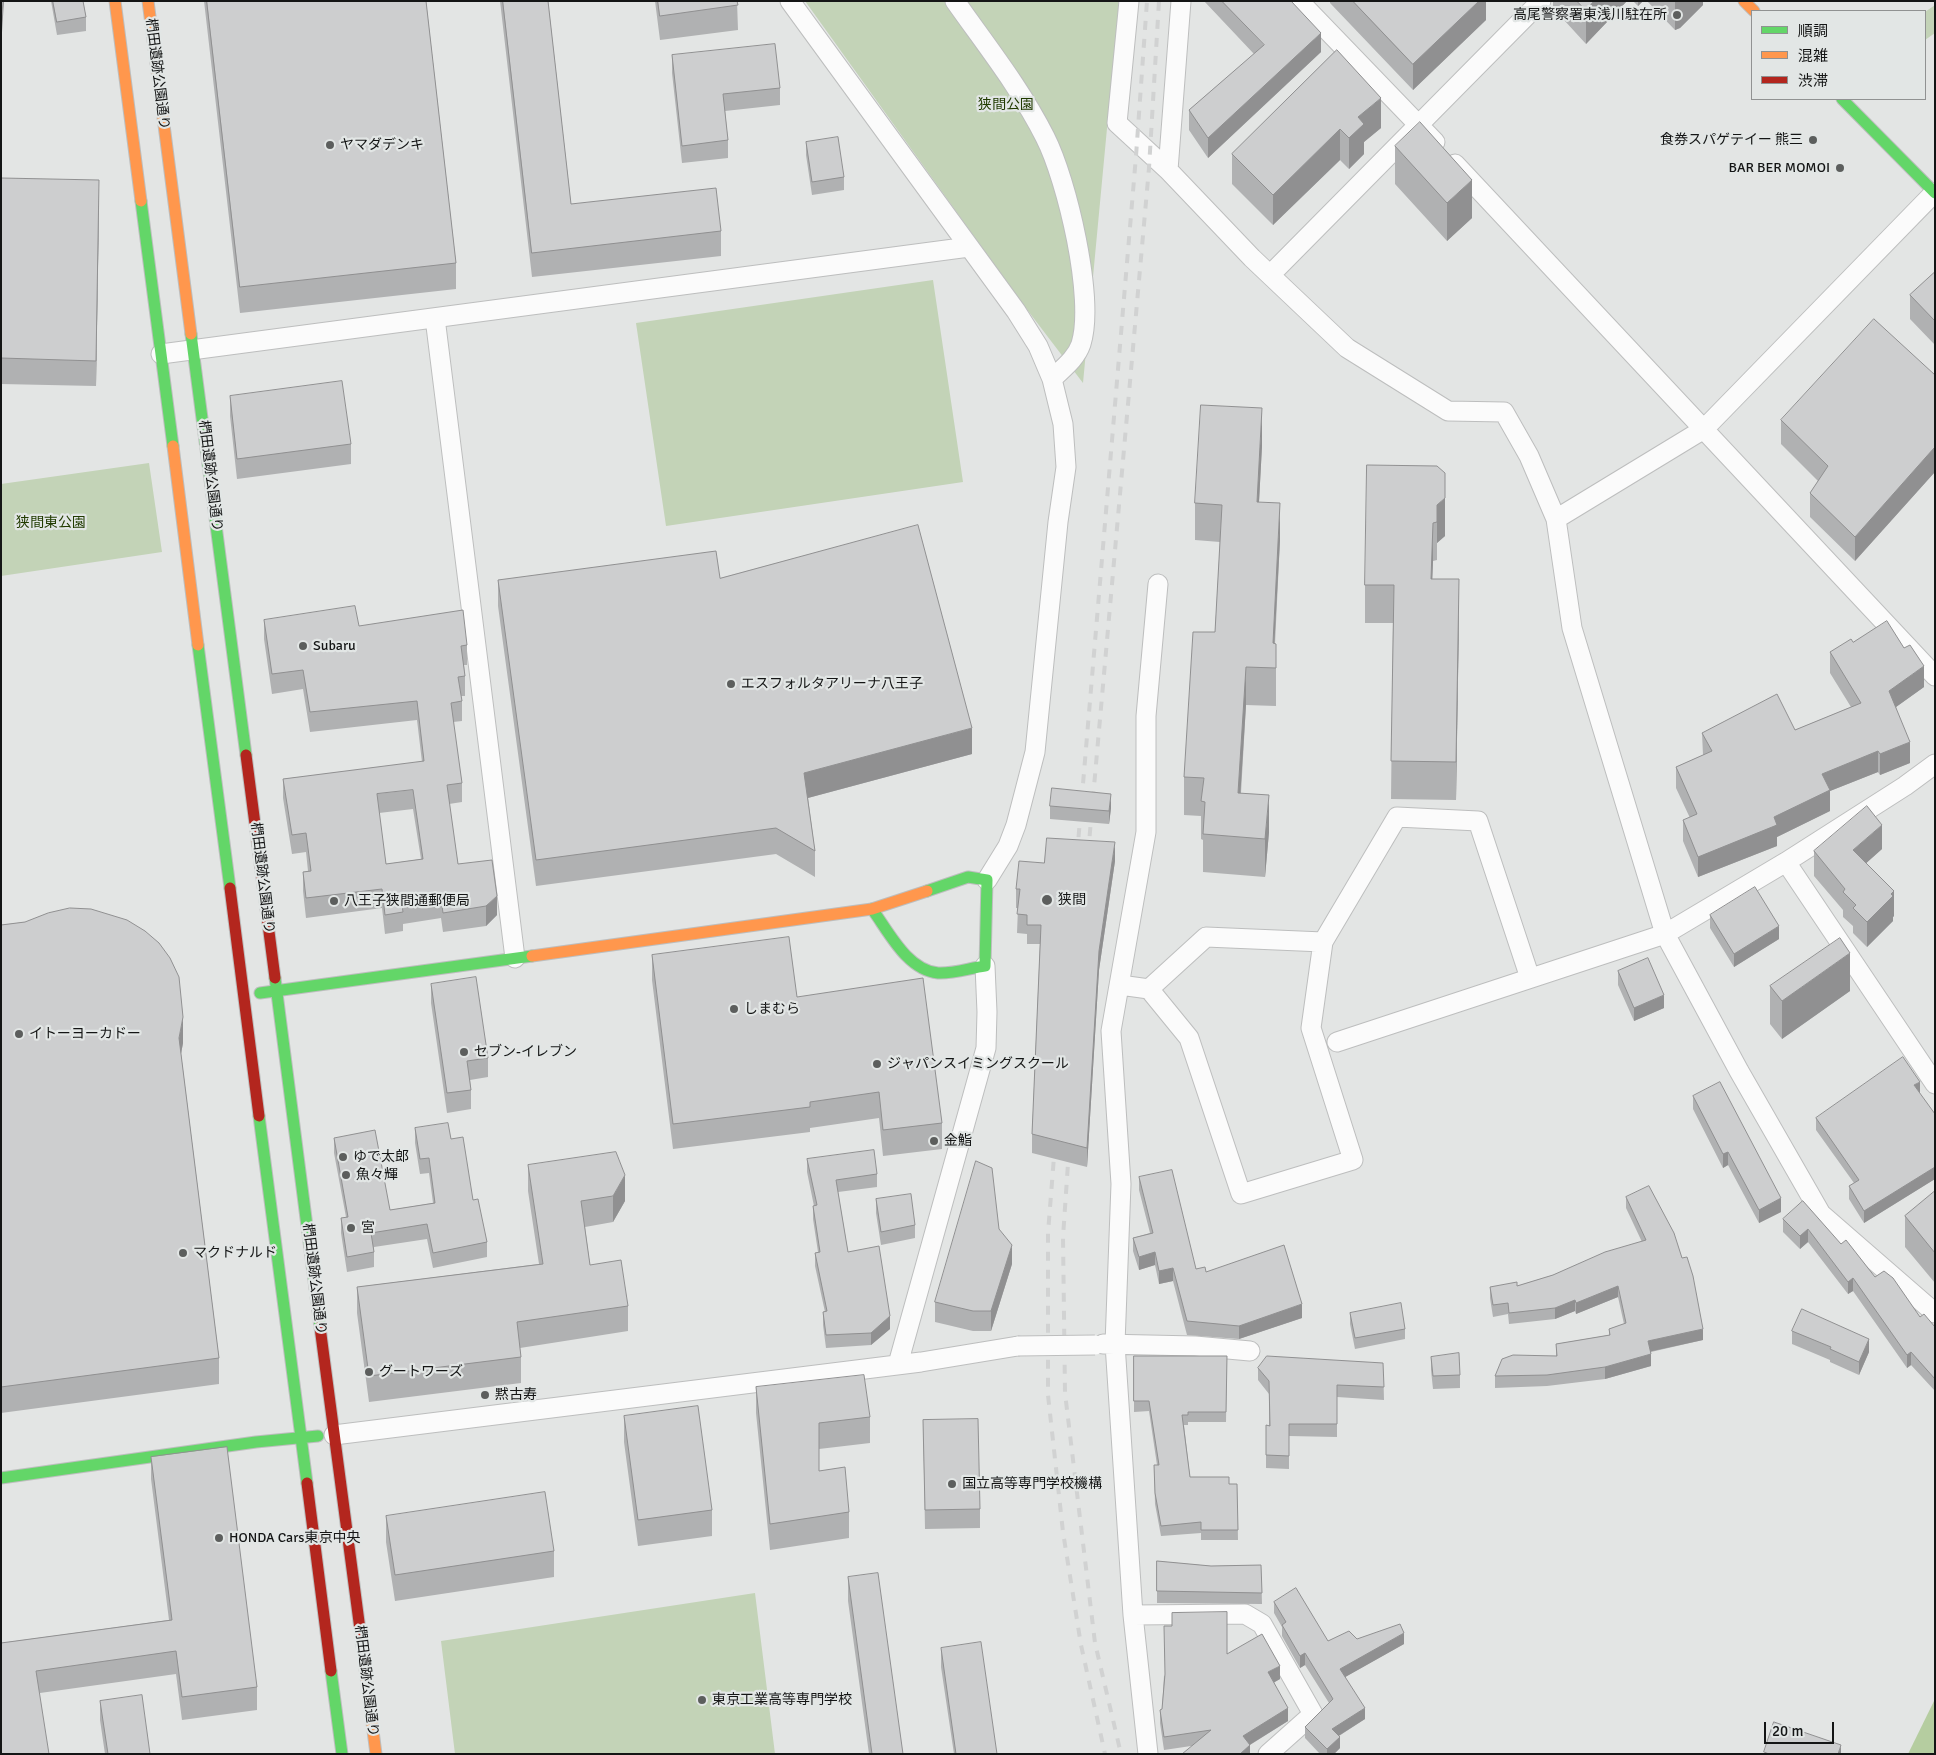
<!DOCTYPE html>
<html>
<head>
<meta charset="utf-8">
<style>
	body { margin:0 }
	#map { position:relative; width:1936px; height:1755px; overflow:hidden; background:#e3e5e4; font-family:Signika,"Noto Sans JP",sans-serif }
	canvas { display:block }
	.frame { position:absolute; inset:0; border:2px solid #141515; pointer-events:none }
	.legend { position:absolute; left:1751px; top:10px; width:175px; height:90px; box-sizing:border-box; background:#e2e6e5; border:1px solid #909292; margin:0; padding:6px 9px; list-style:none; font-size:15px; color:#141515 }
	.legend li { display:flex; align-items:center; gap:10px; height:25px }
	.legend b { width:25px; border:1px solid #909292 }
	.scale { position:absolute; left:1764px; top:1722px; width:70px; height:22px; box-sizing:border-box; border:2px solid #141515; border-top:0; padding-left:6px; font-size:15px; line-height:18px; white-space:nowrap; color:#141515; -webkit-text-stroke:4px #e2e6e5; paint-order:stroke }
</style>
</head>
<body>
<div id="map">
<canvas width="1936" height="1755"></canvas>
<div class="frame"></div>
<ul class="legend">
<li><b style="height:6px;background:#63d668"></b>順調</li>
<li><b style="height:6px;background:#ff974d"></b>混雑</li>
<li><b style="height:6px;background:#b3261e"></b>渋滞</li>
</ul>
<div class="scale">20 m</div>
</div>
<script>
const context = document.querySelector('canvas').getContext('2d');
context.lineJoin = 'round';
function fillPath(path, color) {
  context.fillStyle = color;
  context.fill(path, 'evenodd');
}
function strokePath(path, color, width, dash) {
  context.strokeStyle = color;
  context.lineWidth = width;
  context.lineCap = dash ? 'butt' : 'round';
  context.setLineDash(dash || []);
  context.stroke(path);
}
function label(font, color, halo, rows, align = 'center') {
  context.font = font + ' Signika,"Noto Sans JP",sans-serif';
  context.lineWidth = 4.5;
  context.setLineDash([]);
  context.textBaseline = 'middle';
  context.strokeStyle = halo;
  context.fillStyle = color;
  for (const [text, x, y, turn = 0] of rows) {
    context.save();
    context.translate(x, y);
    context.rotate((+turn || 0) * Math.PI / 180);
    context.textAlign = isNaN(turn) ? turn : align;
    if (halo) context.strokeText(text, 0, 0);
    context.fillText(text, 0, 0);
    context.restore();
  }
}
fillPath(new Path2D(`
	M805,1H1119L1083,383L1019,299Z
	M1935,5V33L1925,40V12Z
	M933,280L963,482L666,526L636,323Z
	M149,463L162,552L1,576V484Z
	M755,1593L775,1754H455L441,1641Z`), '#c3d3b7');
fillPath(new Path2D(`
	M1935,1699V1754H1908Z`), '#b5cda0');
const street = new Path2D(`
	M790,1L1016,311L1038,346L1052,379L1063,424L1066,467L1058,522L1035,752L1016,825L1008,846L987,880
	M955,1C986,45 1021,89 1045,137C1067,180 1095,299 1081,344C1076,359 1062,369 1052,379
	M1129,1L1117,123L1168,170L1252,258L1347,348L1448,411L1504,412L1529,456L1556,519L1572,628L1665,934L1739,1071L1821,1214L1935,1313
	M1299,1L1435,142
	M1455,164L1935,676
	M1168,170L1181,1
	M1271,274L1541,1
	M435,318L515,958
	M161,354L969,247
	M1556,519L1704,429L1934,193
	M1786,862L1935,1084
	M1120,985L1149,989L1206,937L1323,942L1397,817L1478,821L1530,978
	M1149,989L1189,1038L1241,1194L1353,1160L1311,1028L1323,942
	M1337,1042L1665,934L1786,862L1905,786L1935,764
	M1103,1344L1195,1346L1250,1351
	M898,1364L986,1048L987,1012L985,966
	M334,1435L921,1362L1018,1346
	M1133,1615L1245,1614L1262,1624L1313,1714L1268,1754
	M1148,1754L1133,1615L1115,1344L1121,1184L1111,1031L1146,832V716L1158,584`);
const fast = new Path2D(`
	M1842,99L1935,193
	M141,201L173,446
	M191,334L246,755
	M198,645L230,888
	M872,909C889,932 907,970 938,973C953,974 970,968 985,966L987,880L968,877L927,891
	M275,978L320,1327
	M260,993L532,956
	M259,1116L307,1483
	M1,1478L256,1442L318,1436
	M331,1671L342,1754`);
const slow = new Path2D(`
	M115,1L141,201
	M148,1L191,334
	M1744,1L1754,11
	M173,446L198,645
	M532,956L872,909L927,891
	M361,1637L376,1754`);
const jam = new Path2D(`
	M246,755L275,978
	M230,888L259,1116
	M320,1327L361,1637
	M307,1483L331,1671`);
strokePath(street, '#bdbebe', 21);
strokePath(fast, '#bdbebe', 13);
strokePath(slow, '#bdbebe', 13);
strokePath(jam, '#bdbebe', 13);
strokePath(street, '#fbfbfb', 19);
strokePath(fast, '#63d668', 11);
strokePath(slow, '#ff974d', 11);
strokePath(jam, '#b3261e', 11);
strokePath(new Path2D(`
	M1088,854L1149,168L1159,1
	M1077,855L1136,156L1147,1
	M1055,1144L1048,1233V1395L1063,1532L1081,1645L1105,1754
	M1069,1149L1063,1237L1065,1393L1095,1643L1121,1754`), '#d1d2d2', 4, [9, 9]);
const streetBridge = new Path2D(`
	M1018,1346L1095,1345`);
strokePath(streetBridge, '#bdbebe', 21, []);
strokePath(streetBridge, '#fbfbfb', 19);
fillPath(new Path2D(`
	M51,1H83L86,17V31L57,35Z
	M204,1H426L456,263V289L240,313Z
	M500,1H548L571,204L721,231V256L532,277Z
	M655,1H737L738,30L660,40Z
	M1204,1H1291L1321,52L1208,158L1189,130V110L1254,54Z
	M1330,1H1486V20L1413,90L1330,3Z
	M1553,1H1627L1586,44L1553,8Z
	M1633,1H1643L1638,6Z
	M1647,1H1703V5L1680,28L1675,30Z
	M1337,50L1381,128L1364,142V154L1349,169L1340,160L1273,225L1232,184V154Z
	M672,55L780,88V105L725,111L728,140V158L682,163L672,73Z
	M806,142L844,177V190L812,195L806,155Z
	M1395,146L1472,218L1447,241L1395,184Z
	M1,178L99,206L96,386L1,384Z
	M1935,272V345L1910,319V295Z
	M1935,375V474L1934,473L1855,561L1810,517V493L1818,481L1781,444V420Z
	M230,396L351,444V464L237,479L230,416Z
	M1262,446L1259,502L1280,540L1275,644H1276V706L1246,705L1241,793L1269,832L1265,877L1203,872V840L1201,839V816L1184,815V777L1215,632L1220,542L1195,540V503Z
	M1437,466L1445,536L1437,543V560L1433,561L1432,579L1459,617L1456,800L1391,799L1393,623H1365V585Z
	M720,578L972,754L808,798L815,851V877L776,854L536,886L498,606V580Z
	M264,620L359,626L467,645V665H464L465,676V696H461L462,701V721L453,722L462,783V802L449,804L458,864L497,915L486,926L443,932L441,918L403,924V931L385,934L382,908L306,918L303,891V872L308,871L306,852L292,854L283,798V779L422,762L417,720L310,732L303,689L272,694L264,639ZM413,809L421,859L386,864L379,813Z
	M1853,642L1924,687L1896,707L1910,763L1880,775L1878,772L1830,791V811L1777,837V846L1698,877L1683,841V820L1690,818L1676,788V767L1703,755L1702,733L1795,730L1851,707L1830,673V652Z
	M1050,806L1111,808L1109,824L1050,819Z
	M1882,849L1866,863L1894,916L1893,917V921L1867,947L1853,933V926L1843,917V910L1814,876V851Z
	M1115,861L1099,970L1087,1167L1032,1153V1134L1040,944H1027V934L1017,933L1018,908H1016V889L1044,863Z
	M1710,915L1779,939L1734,967L1710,928Z
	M25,922L183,1043L181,1054L219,1358V1384L1,1413V925Z
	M652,955L797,997L942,1123V1149L883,1156L879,1118L810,1128V1132L673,1149L652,980Z
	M1618,971L1664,1008L1634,1021L1618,985Z
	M431,984L488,1058V1077L470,1080L471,1090V1109L447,1113L431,1003Z
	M1770,986L1850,991L1782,1039L1770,1024Z
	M1693,1096L1781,1212L1759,1223L1728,1165L1723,1168L1693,1109Z
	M1935,1114V1179L1864,1223L1849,1199V1186L1854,1183L1816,1130V1118Z
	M415,1128L451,1139L473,1200L487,1242V1257L433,1268L427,1239L374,1247V1267L347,1272L341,1233V1218L346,1217L334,1153V1138L390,1210L433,1203L429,1173L420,1174L415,1143Z
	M807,1159L877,1174V1187L838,1192L848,1252L890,1329L871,1345L826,1348L823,1325V1312H825L815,1266V1253L818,1252L813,1219V1206H814L807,1172Z
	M528,1165L625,1201L613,1222L585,1227L590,1265L628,1306V1331L520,1348L521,1357V1383L369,1402L357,1313V1287L539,1264L528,1191Z
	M1139,1177L1196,1269L1206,1272L1302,1318L1239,1339L1187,1335L1173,1281L1159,1284L1155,1265L1139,1270L1133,1251V1238L1150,1233L1139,1190Z
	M1935,1191V1283L1905,1247V1216Z
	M1626,1197L1703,1340L1651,1352V1366L1605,1379L1547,1386L1495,1388V1376L1556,1356V1344L1609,1335V1329L1624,1324L1618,1297L1576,1314L1575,1311L1555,1319L1509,1324L1508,1314L1493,1317L1490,1298V1287L1517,1286L1553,1275L1642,1242L1626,1208Z
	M876,1199L915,1225V1238L881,1245L876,1213Z
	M1783,1219L1841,1244L1875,1277L1920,1317L1935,1327V1391L1911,1365L1907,1368L1853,1291L1848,1294L1808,1242L1800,1249L1783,1232Z
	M999,1229L1012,1264L991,1331H973L935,1322V1302Z
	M1350,1313L1405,1329V1339L1355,1349L1350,1324Z
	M1792,1331L1869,1352L1859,1375L1830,1362V1360L1792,1344Z
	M1134,1356H1227L1226,1422H1188V1425H1184L1190,1477L1229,1484H1237L1238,1540H1201V1533L1161,1536L1155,1504L1154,1465H1157L1149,1411L1134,1412Z
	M1431,1357L1460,1375V1388L1433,1389L1431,1370Z
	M1383,1363L1384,1400L1337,1397V1437L1289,1436V1469L1266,1468V1425L1269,1426V1394L1258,1380V1368Z
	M756,1387L870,1417V1443L819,1449V1471L849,1512V1538L770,1550L756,1413Z
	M624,1416L712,1510V1536L638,1546L624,1442Z
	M923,1420L980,1509V1528L925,1529Z
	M151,1457L257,1687V1710L182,1720L176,1674L40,1693L1,1643L169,1620L151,1479Z
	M386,1516L554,1551V1577L395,1601L386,1542Z
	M1157,1561L1211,1566L1261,1565L1262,1604L1157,1603Z
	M848,1577L903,1754H869L848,1601Z
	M1274,1602L1328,1641L1357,1639L1404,1644L1345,1677L1365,1719L1339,1736L1340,1748L1334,1754H1320L1305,1738V1727L1329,1703L1305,1665L1300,1668L1282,1636V1627L1274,1613Z
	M941,1648L997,1754H954L941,1667Z
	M1227,1653L1280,1679L1274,1682L1288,1721L1250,1745V1754L1191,1746L1164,1750L1160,1723V1710L1162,1709L1164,1676Z
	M100,1701L150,1754H105L100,1720Z`), '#b0b1b2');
fillPath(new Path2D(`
	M3,1H4L1,48V29Z
	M1479,1H1486V20L1413,90V64Z
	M1594,1H1627L1586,44V10Z
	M1638,1H1643L1638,6Z
	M1675,1H1703V5L1680,28L1675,30Z
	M1321,33V52L1208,158V138Z
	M1381,98V128L1364,142V154L1349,169V138L1358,117Z
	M1340,129V160L1273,225V195Z
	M99,180V206L96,386V361Z
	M1472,180V218L1447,241V203Z
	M1262,408V446L1257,539V502Z
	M1934,448V473L1855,561V537Z
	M1445,498V536L1437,543V505Z
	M1280,503V540L1273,668V643Z
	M1433,523V561L1431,617V579Z
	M1459,579V617L1456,800V762Z
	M1924,666V687L1889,712V691Z
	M1246,667V705L1238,830V793Z
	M972,728V754L804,799V773Z
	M1910,742V763L1880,775V754Z
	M1878,751V772L1830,791V811L1777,837V846L1698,877V857L1774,817L1822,774Z
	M1111,794V808L1109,824V811Z
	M1269,795V832L1265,877V839Z
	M1882,825V849L1853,875V850Z
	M1115,842V861L1099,970L1087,1167V1148L1099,951Z
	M1894,891V916L1893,917V921L1867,947V922Z
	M497,896V915L486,926V906Z
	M1779,926V939L1734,967V954Z
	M1850,953V991L1782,1039V1001Z
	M1664,995V1008L1634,1021V1008Z
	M183,1017V1043L179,1064V1038Z
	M1920,1082V1094L1914,1085Z
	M1728,1152V1165L1723,1168V1154Z
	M1935,1167V1179L1864,1223V1211Z
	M625,1175V1201L613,1222V1196Z
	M1781,1198V1212L1759,1223V1210Z
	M1808,1229V1242L1800,1249V1236Z
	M1012,1245V1264L991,1331V1311Z
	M1155,1252V1265L1139,1270V1257Z
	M1173,1268V1281L1159,1284V1271Z
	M1853,1278V1291L1848,1294V1282Z
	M1618,1286V1297L1576,1314V1303Z
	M1575,1300V1311L1555,1319V1308Z
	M1302,1304V1318L1239,1339V1326Z
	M890,1316V1329L871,1345V1333Z
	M1703,1329V1340L1648,1352V1341Z
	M1869,1339V1352L1859,1375V1362Z
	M1911,1352V1365L1907,1368V1355Z
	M1651,1354V1366L1605,1379V1367Z
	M1404,1633V1644L1340,1680V1669Z
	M1305,1653V1665L1300,1668V1656Z
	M1280,1666V1679L1268,1686V1672Z
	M1288,1708V1721L1243,1749V1736Z
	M1365,1708V1719L1332,1740V1729Z
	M1340,1737V1748L1334,1754H1327V1749Z
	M1250,1745V1754H1240Z
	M1841,1745V1754H1838Z`), '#909091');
const building = new Path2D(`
	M1,1H3L1,29Z
	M53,1H83L86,17L57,22Z
	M207,1H426L456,263L240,287Z
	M503,1H548L571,204L716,188L721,231L532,253Z
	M658,1H737L738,5L660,16Z
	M1222,1H1291L1321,33L1208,138L1189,110L1264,45Z
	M1353,1H1479L1413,64Z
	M1577,1H1594L1586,10Z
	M775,44L780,88L723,94L728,140L682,146L672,55Z
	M1337,50L1381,98L1358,117L1364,124L1349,138L1340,129L1273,195L1232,154Z
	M1420,122L1472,180L1447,203L1395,146Z
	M838,137L844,177L812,182L806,142Z
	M1,178L99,180L96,361L1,358Z
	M1935,272V321L1910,295Z
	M1874,319L1935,375V450L1934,448L1855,537L1810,493L1828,466L1781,420Z
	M342,381L351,444L237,459L230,396Z
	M1201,405L1262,408L1257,502L1280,503L1273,643L1276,644V668L1246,667L1238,793L1269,795L1265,839L1203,834L1205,802L1201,801L1204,778L1184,777L1193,632H1215L1222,505L1195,503Z
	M1367,465L1437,466L1445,473V498L1437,505V522L1433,523L1431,579H1459L1456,762L1391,761L1394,585H1365Z
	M918,525L972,728L804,773L815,851L776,828L536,860L498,580L716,551L720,578Z
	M355,606L359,626L463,610L467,645L461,646L465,676L458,677L462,701L451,703L462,783L447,785L458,864L492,860L497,896L486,906L443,913L441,899L402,905L403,912L385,915L382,889L306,898L303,872L311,871L306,833L292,835L283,779L424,761L417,701L310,712L303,670L272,674L264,620ZM413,790L423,859L386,864L377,794Z
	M1887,621L1904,648L1910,645L1924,666L1889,691L1910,742L1880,754L1878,751L1822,774L1830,790L1774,817L1777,825L1698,857L1683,820L1697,814L1676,767L1712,751L1702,733L1777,694L1795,730L1861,703L1830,652L1851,639L1853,642Z
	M1052,788L1111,794L1109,811L1050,806Z
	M1867,806L1882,825L1853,850L1894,891L1891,894L1893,896L1867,922L1853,908L1856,905L1843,892L1845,889L1814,851Z
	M1047,838L1115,842L1099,951L1087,1148L1032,1134L1041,925H1027V915L1017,914L1020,889H1016L1019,861L1044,863Z
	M1755,887L1779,926L1734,954L1710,915Z
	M70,908L91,909L127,920L145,931L159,943L170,958L179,977L183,1017L179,1038L219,1358L1,1387V925L25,922L48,913Z
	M789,937L797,997L923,978L942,1123L883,1130L879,1092L810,1102V1107L673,1124L652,955Z
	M1840,938L1850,953L1782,1001L1770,986Z
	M1648,958L1664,995L1634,1008L1618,971Z
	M476,977L488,1058L467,1061L471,1090L447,1093L431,984Z
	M1903,1057L1920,1082L1914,1085L1935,1114V1167L1864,1211L1849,1186L1859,1180L1816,1118Z
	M1720,1082L1781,1198L1759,1210L1728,1152L1723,1154L1693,1096Z
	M448,1123L451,1139L463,1137L473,1200L478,1199L487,1242L433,1253L427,1224L371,1233L374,1252L347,1257L341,1218L348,1217L334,1138L375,1130L390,1210L435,1203L429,1158L420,1159L415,1128Z
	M874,1150L877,1174L836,1180L848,1252L879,1246L890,1316L871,1333L826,1335L823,1312L827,1311L815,1253L820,1252L813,1206L817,1205L807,1159Z
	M616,1152L625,1175L613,1196L581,1201L590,1265L621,1260L628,1306L517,1322L521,1357L369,1376L357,1287L543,1264L528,1165Z
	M976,1161L992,1168L999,1229L1012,1245L991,1311H973L935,1302Z
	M1172,1170L1196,1269L1205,1267L1206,1272L1284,1245L1302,1304L1239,1326L1187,1321L1173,1268L1159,1271L1155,1252L1139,1257L1133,1238L1153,1233L1139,1177Z
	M1649,1186L1674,1233L1682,1258L1687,1257L1693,1276L1703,1329L1648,1341L1651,1354L1605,1367L1547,1375L1495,1376L1502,1359L1513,1355L1557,1356L1556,1344L1610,1335L1609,1329L1626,1323L1618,1286L1576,1303L1575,1300L1555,1308L1509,1313L1508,1303L1493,1305L1490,1287L1517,1282V1286L1553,1275L1605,1252L1646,1240L1626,1197Z
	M1935,1191V1253L1905,1216Z
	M911,1194L915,1225L881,1232L876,1199Z
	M1803,1201L1841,1244L1846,1240L1875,1277L1884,1271L1893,1278L1920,1317L1924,1314L1935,1327V1379L1911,1352L1907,1355L1853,1278L1848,1282L1808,1229L1800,1236L1783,1219Z
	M1401,1303L1405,1329L1355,1338L1350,1313Z
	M1802,1309L1869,1339L1859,1362L1830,1349L1831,1347L1792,1331Z
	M1459,1353L1460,1375L1433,1376L1431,1357Z
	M1134,1356H1227L1226,1412H1188V1415H1182L1190,1477H1229V1484H1237L1238,1530H1201V1522L1161,1526L1155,1493L1154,1465H1159L1149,1401H1134Z
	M1267,1356L1383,1363L1384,1387L1337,1385V1424H1289V1456L1266,1455V1425L1270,1426L1269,1381L1258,1368Z
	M864,1375L870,1417L819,1423V1471L845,1467L849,1512L770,1524L756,1387Z
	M698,1406L712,1510L638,1520L624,1416Z
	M978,1419L980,1509L925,1510L923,1420Z
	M227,1447L257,1687L182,1697L176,1651L36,1671L49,1754H1V1643L172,1620L151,1457Z
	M545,1492L554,1551L395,1575L386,1516Z
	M1157,1561L1211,1566L1261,1565L1262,1593L1157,1591Z
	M878,1573L903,1754H872L848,1577Z
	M1296,1588L1328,1641L1349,1631L1357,1639L1400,1624L1404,1633L1340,1669L1365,1708L1332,1729L1340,1737L1327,1749L1305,1727L1333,1699L1305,1653L1300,1656L1282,1625L1286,1622L1274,1602Z
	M1227,1612V1654L1262,1634L1280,1666L1268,1672L1288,1708L1243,1736L1250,1745L1240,1754H1182L1211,1730L1164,1737L1160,1710L1162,1709L1165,1674L1164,1626H1172V1613Z
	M981,1642L997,1754H956L941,1648Z
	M142,1695L150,1754H108L100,1701Z
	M1774,1722L1841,1745L1838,1754H1769L1764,1752Z`);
fillPath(building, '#cdcecf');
strokePath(building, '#909091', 1);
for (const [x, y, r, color] of [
	[1677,15,5,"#5c5e5d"],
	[1813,140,5,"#5c5e5d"],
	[330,145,5,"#5c5e5d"],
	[1840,168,5,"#5c5e5d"],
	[303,646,5,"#5c5e5d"],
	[731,684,5,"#5c5e5d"],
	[1047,900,6,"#5c5e5d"],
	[334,901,5,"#5c5e5d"],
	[734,1009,5,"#5c5e5d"],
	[19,1034,5,"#5c5e5d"],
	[464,1052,5,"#5c5e5d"],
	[877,1064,5,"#5c5e5d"],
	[934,1141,5,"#5c5e5d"],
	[343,1157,5,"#5c5e5d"],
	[346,1175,5,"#5c5e5d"],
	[351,1228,5,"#5c5e5d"],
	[183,1253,5,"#5c5e5d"],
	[369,1372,5,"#5c5e5d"],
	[485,1395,5,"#5c5e5d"],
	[952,1484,5,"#5c5e5d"],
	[219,1538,5,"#5c5e5d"],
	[702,1700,5,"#5c5e5d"]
]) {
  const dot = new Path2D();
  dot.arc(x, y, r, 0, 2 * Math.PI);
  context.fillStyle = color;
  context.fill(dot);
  strokePath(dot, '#e2e6e5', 2);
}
label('14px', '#141515', '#e2e6e5', [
	["高尾警察署東浅川駐在所",1667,15,"right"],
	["食券スパゲテイー 熊三",1803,140,"right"],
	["ヤマダデンキ",340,145],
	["BAR BER MOMOI",1830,168,"right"],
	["Subaru",313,646],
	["エスフォルタアリーナ八王子",741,684],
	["狭間",1058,900],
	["八王子狭間通郵便局",344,901],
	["しまむら",744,1009],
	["イトーヨーカドー",29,1034],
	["セブン-イレブン",474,1052],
	["ジャパンスイミングスクール",887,1064],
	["金鮨",944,1141],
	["ゆで太郎",353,1157],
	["魚々輝",356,1175],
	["宮",361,1228],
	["マクドナルド",193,1253],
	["グートワーズ",379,1372],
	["黙古寿",495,1395],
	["国立高等専門学校機構",962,1484],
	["HONDA Cars東京中央",229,1538],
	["東京工業高等専門学校",712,1700]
], 'left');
label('14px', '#141515', '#e2e6e5', [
	["椚田遺跡公園通り",157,74,83],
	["椚田遺跡公園通り",210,476,83],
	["椚田遺跡公園通り",262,878,83],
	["椚田遺跡公園通り",314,1279,83],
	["椚田遺跡公園通り",366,1681,83]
]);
label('14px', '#213b00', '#e2e6e5', [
	["狭間公園",1006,105],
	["狭間東公園",51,523]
]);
</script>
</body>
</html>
